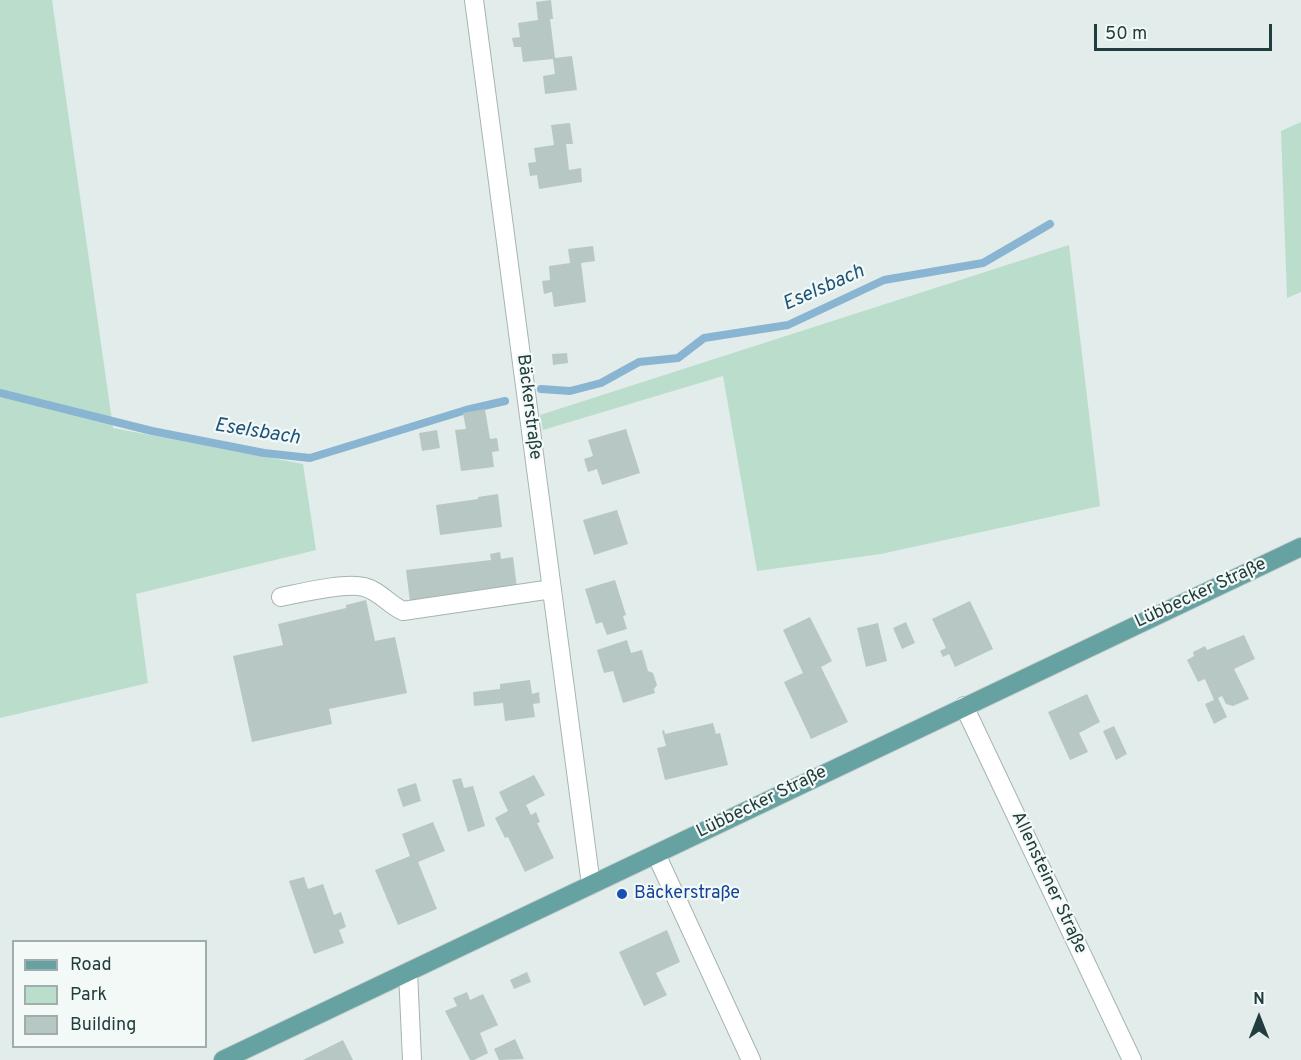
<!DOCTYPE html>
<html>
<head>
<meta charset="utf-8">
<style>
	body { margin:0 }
	#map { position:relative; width:1301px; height:1060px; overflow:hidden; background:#e2ecea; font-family:Overpass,sans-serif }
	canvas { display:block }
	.legend { position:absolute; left:12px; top:940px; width:195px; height:108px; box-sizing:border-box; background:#f3f9f7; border:2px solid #9faead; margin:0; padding:8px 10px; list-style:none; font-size:18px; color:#223d3d }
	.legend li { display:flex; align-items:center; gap:12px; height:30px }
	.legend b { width:30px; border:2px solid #9faead }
	.north { position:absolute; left:1229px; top:988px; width:60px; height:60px; -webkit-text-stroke:4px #f3f9f7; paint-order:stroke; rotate:0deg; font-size:16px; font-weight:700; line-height:24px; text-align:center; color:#223d3d }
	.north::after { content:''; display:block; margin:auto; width:21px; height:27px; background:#223d3d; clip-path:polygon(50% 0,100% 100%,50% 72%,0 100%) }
	.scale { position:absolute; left:1094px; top:24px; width:178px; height:27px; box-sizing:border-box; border:3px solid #223d3d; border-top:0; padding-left:8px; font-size:18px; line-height:21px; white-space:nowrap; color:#223d3d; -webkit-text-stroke:4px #f3f9f7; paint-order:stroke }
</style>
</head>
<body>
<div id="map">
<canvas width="1301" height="1060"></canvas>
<ul class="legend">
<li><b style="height:8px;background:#66a2a1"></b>Road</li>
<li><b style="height:16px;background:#bbdecc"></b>Park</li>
<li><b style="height:16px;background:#b7c7c4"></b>Building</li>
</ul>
<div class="north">N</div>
<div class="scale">50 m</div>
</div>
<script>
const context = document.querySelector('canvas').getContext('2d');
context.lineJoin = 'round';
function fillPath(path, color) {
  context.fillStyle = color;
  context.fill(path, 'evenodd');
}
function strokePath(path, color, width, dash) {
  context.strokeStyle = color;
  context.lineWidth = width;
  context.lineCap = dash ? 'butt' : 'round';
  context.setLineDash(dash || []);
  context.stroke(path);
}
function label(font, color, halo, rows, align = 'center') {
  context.font = font + ' Overpass,sans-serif';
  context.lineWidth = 4.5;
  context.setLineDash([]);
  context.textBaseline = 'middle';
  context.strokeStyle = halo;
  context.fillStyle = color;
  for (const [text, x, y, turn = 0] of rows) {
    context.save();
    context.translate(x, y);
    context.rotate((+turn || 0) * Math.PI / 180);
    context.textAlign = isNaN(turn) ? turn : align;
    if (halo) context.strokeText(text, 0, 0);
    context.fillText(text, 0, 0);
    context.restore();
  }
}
fillPath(new Path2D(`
	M0,0H52L113,428L303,464L316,550L136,594L148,683L0,718Z
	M1301,122V292L1287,298L1281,131Z
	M1069,245L1100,506L881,554L757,571L723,376L543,430L540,415Z`), '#bbdecc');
strokePath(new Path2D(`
	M541,389L570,391L601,383L639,362L678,358L704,338L788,325L884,280L983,263L1050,224
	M0,393L152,431L264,453L310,458L466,410L505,401`), '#8ab5d2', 8);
fillPath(new Path2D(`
	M551,0L553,19H550L555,58L572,56L577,90L545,94L543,76L555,74L553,59L523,62L521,47H514L512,38L520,37L518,23L538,20L536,2Z
	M570,123L573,144H566L569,170L581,168L582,182L539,189L537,175L530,176L528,163L536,162L534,148L554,145L551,125Z
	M593,246L595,261L581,263L586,302L554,307L552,292L544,294L542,281L550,280L549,266L570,263L568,249Z
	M567,353L568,363L553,365L552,354Z
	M485,409L490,439L497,438L499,451L492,452L494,467L461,471L455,430L466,429L463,413Z
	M626,429L640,473L602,485L597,469L588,472L584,459L593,456L588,440Z
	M437,430L440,448L422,451L419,433Z
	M498,494L502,527L440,535L436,505L478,499V497Z
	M617,510L628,544L594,555L583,520Z
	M500,552L501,559L513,557L517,588L410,602L406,570L491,560L490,554Z
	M615,580L626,615L623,616L627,629L607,635L602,622L596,624L585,589Z
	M366,600L375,641L395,637L407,693L329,709L332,724L252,742L233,656L283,645L278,624L346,608V605Z
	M970,601L993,649L955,667L949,654L943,657L940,651L946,648L932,619Z
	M810,617L832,661L821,667L848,722L811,739L784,682L803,673L783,630Z
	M906,622L915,643L902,649L893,628Z
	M878,623L887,661L866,667L857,628Z
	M1244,635L1255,659L1234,669L1249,699L1233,706L1226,704L1222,696L1218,698L1227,717L1214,724L1205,704L1214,700L1205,679L1198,682L1187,660L1194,656L1193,652L1205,646L1207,650Z
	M627,640L631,653L642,650L648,671L653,673L657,685L654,689L655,693L623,703L613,671L604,673L597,650Z
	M530,680L532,694L539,692L540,703L533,704L535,717L505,721L503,703L474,706L473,692L500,689V684Z
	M1087,694L1100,722L1079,733L1088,752L1070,760L1048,712Z
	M713,723L716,734L720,733L728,765L665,780L657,748L666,746L662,731L664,730L665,734Z
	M1114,726L1127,754L1116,760L1103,731Z
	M534,775L545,795L526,805L531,815L536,812L540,822L537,823L554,858L525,872L508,837L505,838L495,818L508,811L499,792Z
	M461,778L464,788L473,786L485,826L468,832L452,780Z
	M416,783L421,801L403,807L397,789Z
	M433,822L445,851L418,862L437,909L398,925L375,870L410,856L402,834Z
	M304,877L308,889L323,884L334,915L341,912L346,927L339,930L344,943L314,954L289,881Z
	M667,930L680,962L656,973L667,995L644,1006L619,952Z
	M527,972L531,982L514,989L510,980Z
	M467,992L470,1000L483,994L498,1025L480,1033L488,1053L474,1060H470L445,1011L457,1006L453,998Z
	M515,1039L524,1059L499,1060L494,1049Z
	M343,1040L353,1060H303Z`), '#b7c7c4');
const minor = new Path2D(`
	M474,0L591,885
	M281,597C301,593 345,582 364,587C380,591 388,604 403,611L552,589
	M964,706L1132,1060
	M656,854L751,1060
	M408,972L412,1060`);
const major = new Path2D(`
	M223,1060L1301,547`);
strokePath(minor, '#a5b4b3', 20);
strokePath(major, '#c1c9c9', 20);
strokePath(minor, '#fff', 18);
strokePath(major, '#66a2a1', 18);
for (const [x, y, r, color] of [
	[622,894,6,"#1a4fb4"]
]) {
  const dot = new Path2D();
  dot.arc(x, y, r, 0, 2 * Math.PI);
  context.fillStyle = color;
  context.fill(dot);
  strokePath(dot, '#f3f9f7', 2);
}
label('18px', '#223d3d', '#f3f9f7', [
	["Bäckerstraße",528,407,83],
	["Lübbecker Straße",1201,594,-25],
	["Lübbecker Straße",762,803,-26],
	["Allensteiner Straße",1048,883,65]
]);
label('18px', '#164399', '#f3f9f7', [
	["Bäckerstraße",634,894]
], 'left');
label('italic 20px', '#1c547a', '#f3f9f7', [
	["Eselsbach",824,289,-24],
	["Eselsbach",257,433,9]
]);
</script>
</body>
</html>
